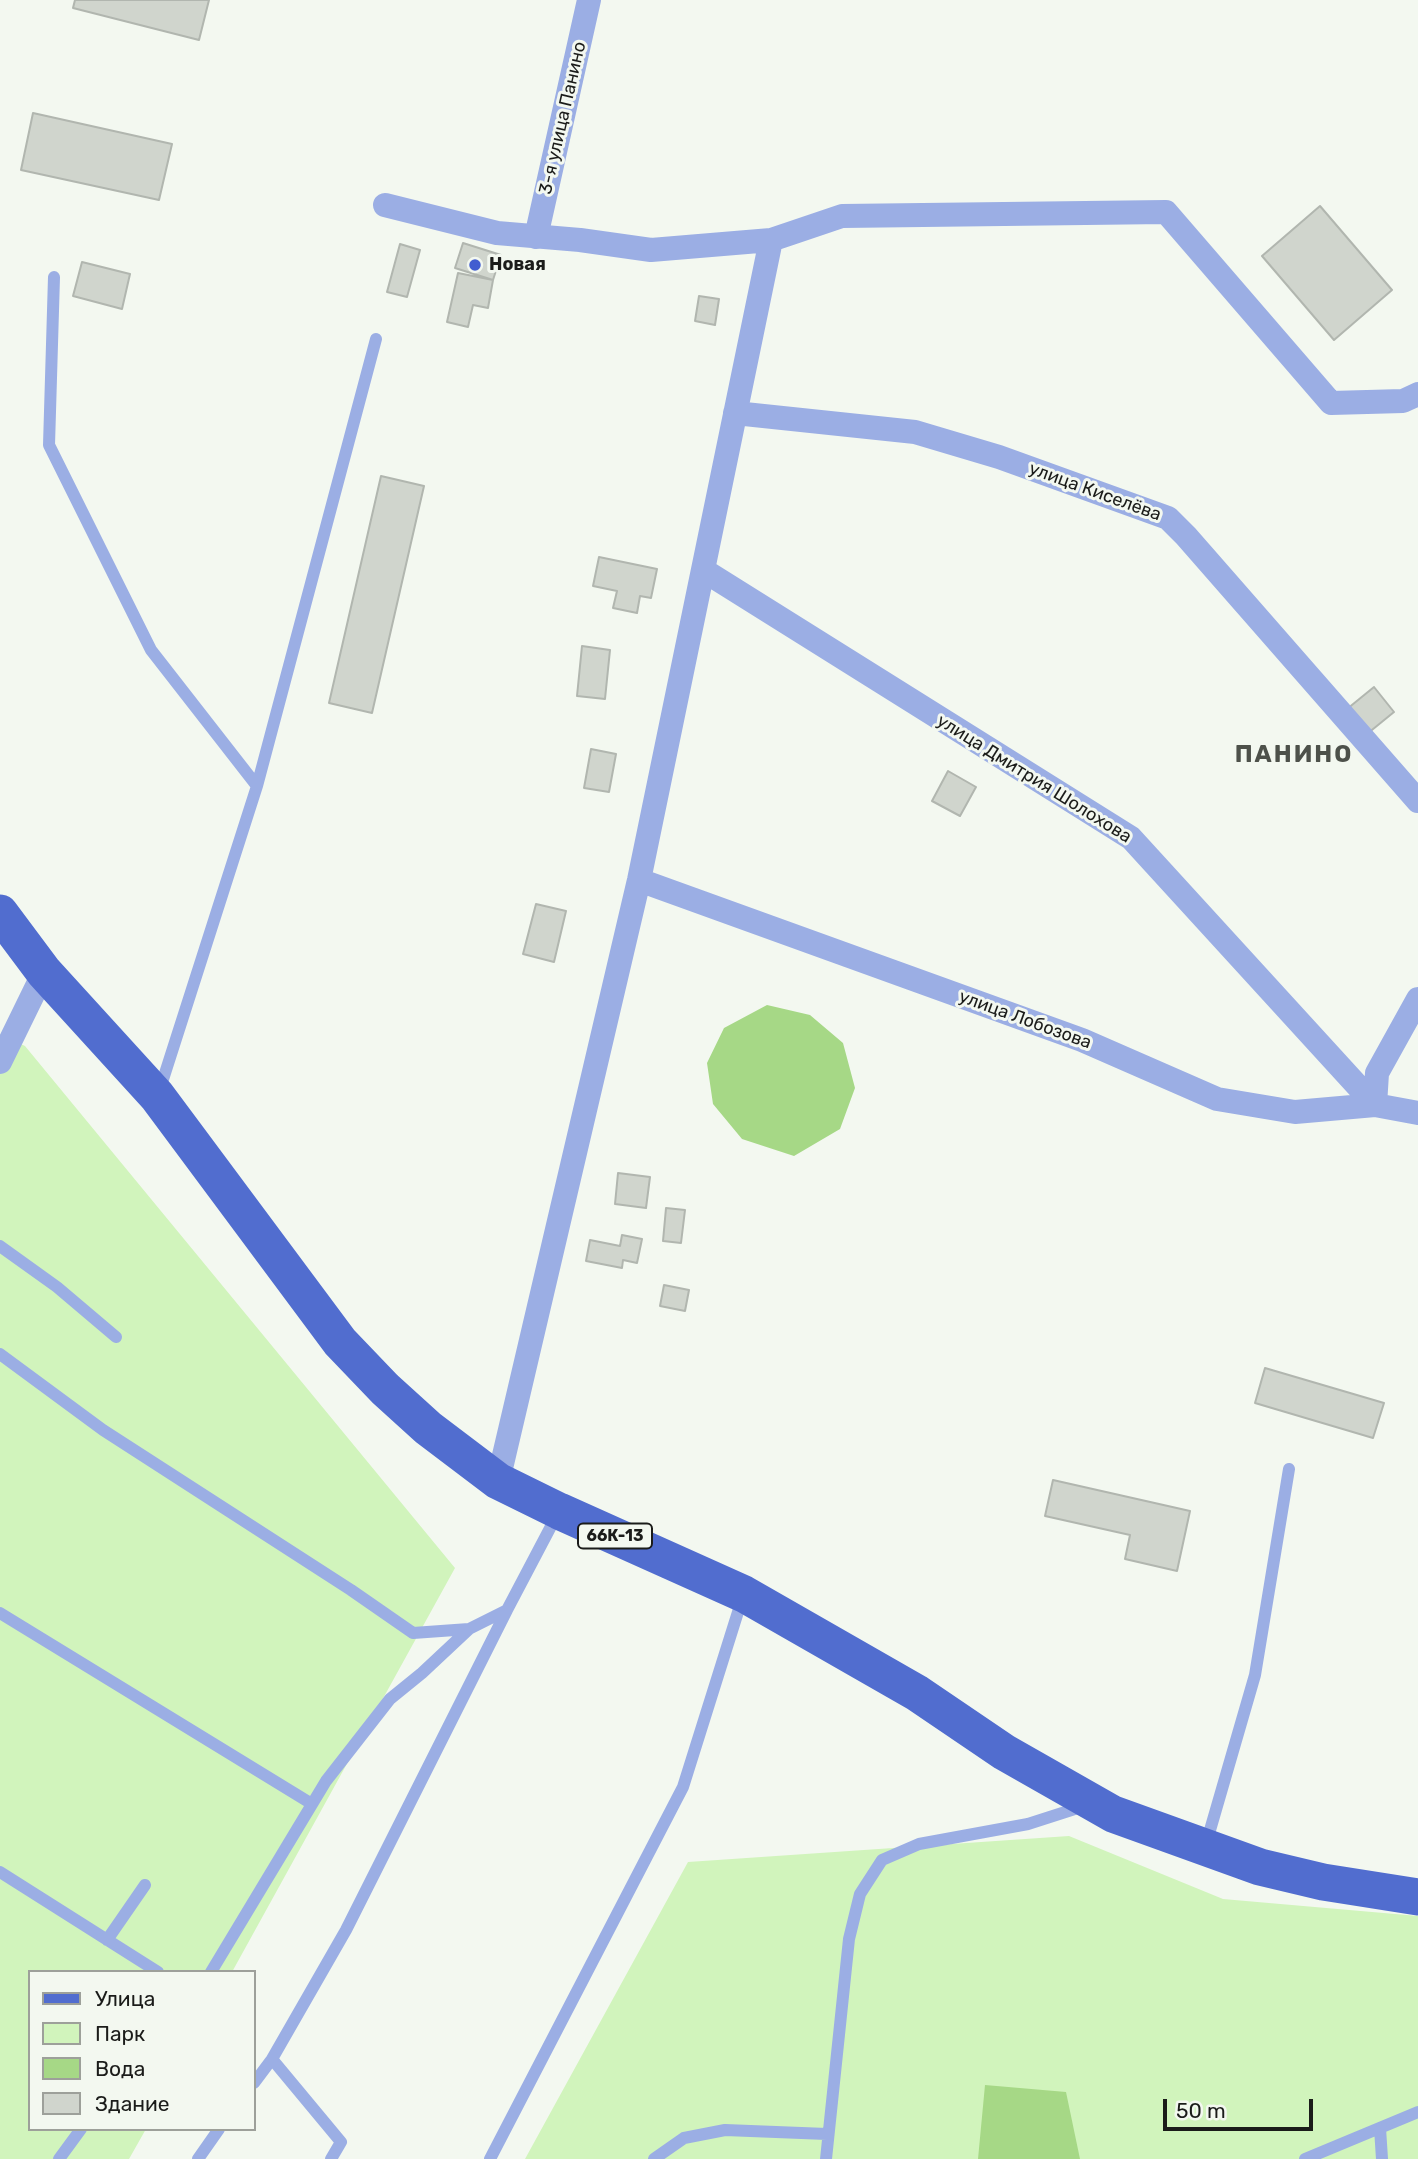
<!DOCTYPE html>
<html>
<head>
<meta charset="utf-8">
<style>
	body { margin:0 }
	#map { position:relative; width:1418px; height:2159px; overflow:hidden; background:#f3f8f0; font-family:Rubik,sans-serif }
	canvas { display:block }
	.legend { position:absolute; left:28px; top:1970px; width:228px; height:161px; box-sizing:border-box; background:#f3f8f0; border:2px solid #9da09a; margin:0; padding:9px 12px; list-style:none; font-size:21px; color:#1b1c1a }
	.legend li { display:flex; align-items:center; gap:14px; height:35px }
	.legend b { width:35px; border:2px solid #9da09a }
	.scale { position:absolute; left:1163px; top:2099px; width:150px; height:32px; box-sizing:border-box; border:4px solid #1b1c1a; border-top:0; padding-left:9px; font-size:21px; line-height:24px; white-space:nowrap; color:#1b1c1a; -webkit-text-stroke:5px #f3f8f0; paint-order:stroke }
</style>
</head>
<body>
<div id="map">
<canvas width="1418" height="2159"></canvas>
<ul class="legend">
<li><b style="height:9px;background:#516dcf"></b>Улица</li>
<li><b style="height:19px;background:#d1f4bc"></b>Парк</li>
<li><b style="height:19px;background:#a6d886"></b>Вода</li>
<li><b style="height:19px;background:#d0d5cd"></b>Здание</li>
</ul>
<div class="scale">50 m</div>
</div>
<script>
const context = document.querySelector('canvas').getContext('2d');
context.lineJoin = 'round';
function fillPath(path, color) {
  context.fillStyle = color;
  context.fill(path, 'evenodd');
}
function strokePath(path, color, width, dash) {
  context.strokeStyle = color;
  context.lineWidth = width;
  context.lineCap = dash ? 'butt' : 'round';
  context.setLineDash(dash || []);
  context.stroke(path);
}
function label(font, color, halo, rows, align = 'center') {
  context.font = font + ' Rubik,sans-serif';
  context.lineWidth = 6;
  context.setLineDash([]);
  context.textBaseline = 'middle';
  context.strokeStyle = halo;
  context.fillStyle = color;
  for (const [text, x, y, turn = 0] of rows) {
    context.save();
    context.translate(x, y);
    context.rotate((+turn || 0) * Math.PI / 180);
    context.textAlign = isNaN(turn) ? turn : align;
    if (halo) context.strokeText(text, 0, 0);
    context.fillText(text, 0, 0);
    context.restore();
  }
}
fillPath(new Path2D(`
	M0,1034L25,1046L455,1568L232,1972H30V2129H146L129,2159H0Z
	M1069,1836L1223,1899L1418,1916V2159H525L688,1862Z`), '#d1f4bc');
fillPath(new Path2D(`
	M767,1005L810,1015L843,1043L855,1088L840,1129L794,1156L742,1139L713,1104L707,1063L724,1028Z
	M985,2085L1066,2092L1080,2159H978Z`), '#a6d886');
const building = new Path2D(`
	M75,0H209L199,40L73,8Z
	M33,113L172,144L159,200L21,170Z
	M1320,206L1392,290L1334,340L1262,256Z
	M463,243L501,255L493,280L455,268Z
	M400,244L420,250L407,297L387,292Z
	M82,262L130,274L122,309L73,296Z
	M458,273L493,280L488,308L473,305L468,327L447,322Z
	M699,296L719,299L715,325L695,321Z
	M381,476L424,486L372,713L329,703Z
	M599,557L657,569L651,598L640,596L637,613L613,608L617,591L593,586Z
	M582,646L610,650L605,699L577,696Z
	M1374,687L1394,712L1367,734L1347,709Z
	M591,749L616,754L609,792L584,788Z
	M948,771L976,787L960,816L932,801Z
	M536,904L566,911L554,962L523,954Z
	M618,1173L650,1177L646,1208L615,1204Z
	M666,1208L685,1210L681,1243L663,1241Z
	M622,1235L642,1239L637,1263L623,1260L622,1268L586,1261L590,1240L620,1246Z
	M664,1285L689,1290L685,1311L660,1306Z
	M1265,1368L1384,1403L1373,1438L1255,1403Z
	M1053,1480L1190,1511L1177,1571L1125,1559L1130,1535L1045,1516Z`);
fillPath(building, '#d0d5cd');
strokePath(building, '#b1b6af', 2);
strokePath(new Path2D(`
	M54,277L49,445L151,650L257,786
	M159,1092L257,786L376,339
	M0,1246L57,1287L116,1337
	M0,1354L103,1430L351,1590L413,1633L469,1629
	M0,1613L312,1804
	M1206,1844L1255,1675L1289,1469
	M0,1872L158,1972
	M107,1940L145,1885
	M211,1972L326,1781L390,1699L422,1673L469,1629L507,1610L558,1513
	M272,2059L341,2142L331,2159
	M254,2083L272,2059L346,1930L507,1610
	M1380,2128L1382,2159
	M59,2159L81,2129
	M198,2159L219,2129
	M490,2159L683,1787L743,1596
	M654,2159L684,2138L725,2130L827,2134
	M826,2159L849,1939L860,1894L882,1860L919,1844L1028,1824L1084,1806
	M1305,2159L1418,2112`), '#9baee4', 12);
strokePath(new Path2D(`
	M385,205L497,233L580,240L651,250L771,240
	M536,237L589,0
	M735,413L915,432L999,457L1168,518L1186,536L1418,801
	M703,570L1131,838L1375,1105
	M639,880L1082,1040L1217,1099L1295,1112L1375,1105L1418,1113
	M0,1062L44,972
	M1375,1105L1377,1073L1418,999
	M498,1481L639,880L771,240L842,216L1166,212L1331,403L1403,401L1418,394`), '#9baee4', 24);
strokePath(new Path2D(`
	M0,913L44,972L157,1096L340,1342L385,1389L428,1428L498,1481L559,1511L744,1594L917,1693L1004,1752L1113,1814L1260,1867L1323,1882L1418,1897`), '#516dcf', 37);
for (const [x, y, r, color] of [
	[475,265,7,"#425dd0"]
]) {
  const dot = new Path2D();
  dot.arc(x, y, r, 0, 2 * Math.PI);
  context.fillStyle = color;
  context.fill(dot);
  strokePath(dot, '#f3f8f0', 2.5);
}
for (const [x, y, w] of [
	[615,1536,74]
]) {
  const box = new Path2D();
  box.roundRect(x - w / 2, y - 12.5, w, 25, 5);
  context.fillStyle = '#f3f8f0';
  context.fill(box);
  strokePath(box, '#1b1c1a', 2);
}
label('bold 16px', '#1b1c1a', null, [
	["66К-13",615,1536]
]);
label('18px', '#1b1c1a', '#f3f8f0', [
	["3-я улица Панино",563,118,-77],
	["улица Киселёва",1095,492,20],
	["улица Дмитрия Шолохова",1034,779,32],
	["улица Лобозова",1025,1020,20]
]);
label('bold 18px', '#1b1c1a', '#f3f8f0', [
	["Новая",489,265]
], 'left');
context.letterSpacing = '2px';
label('bold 24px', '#4d514a', '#f3f8f0', [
	["ПАНИНО",1294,755]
]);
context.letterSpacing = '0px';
</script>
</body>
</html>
